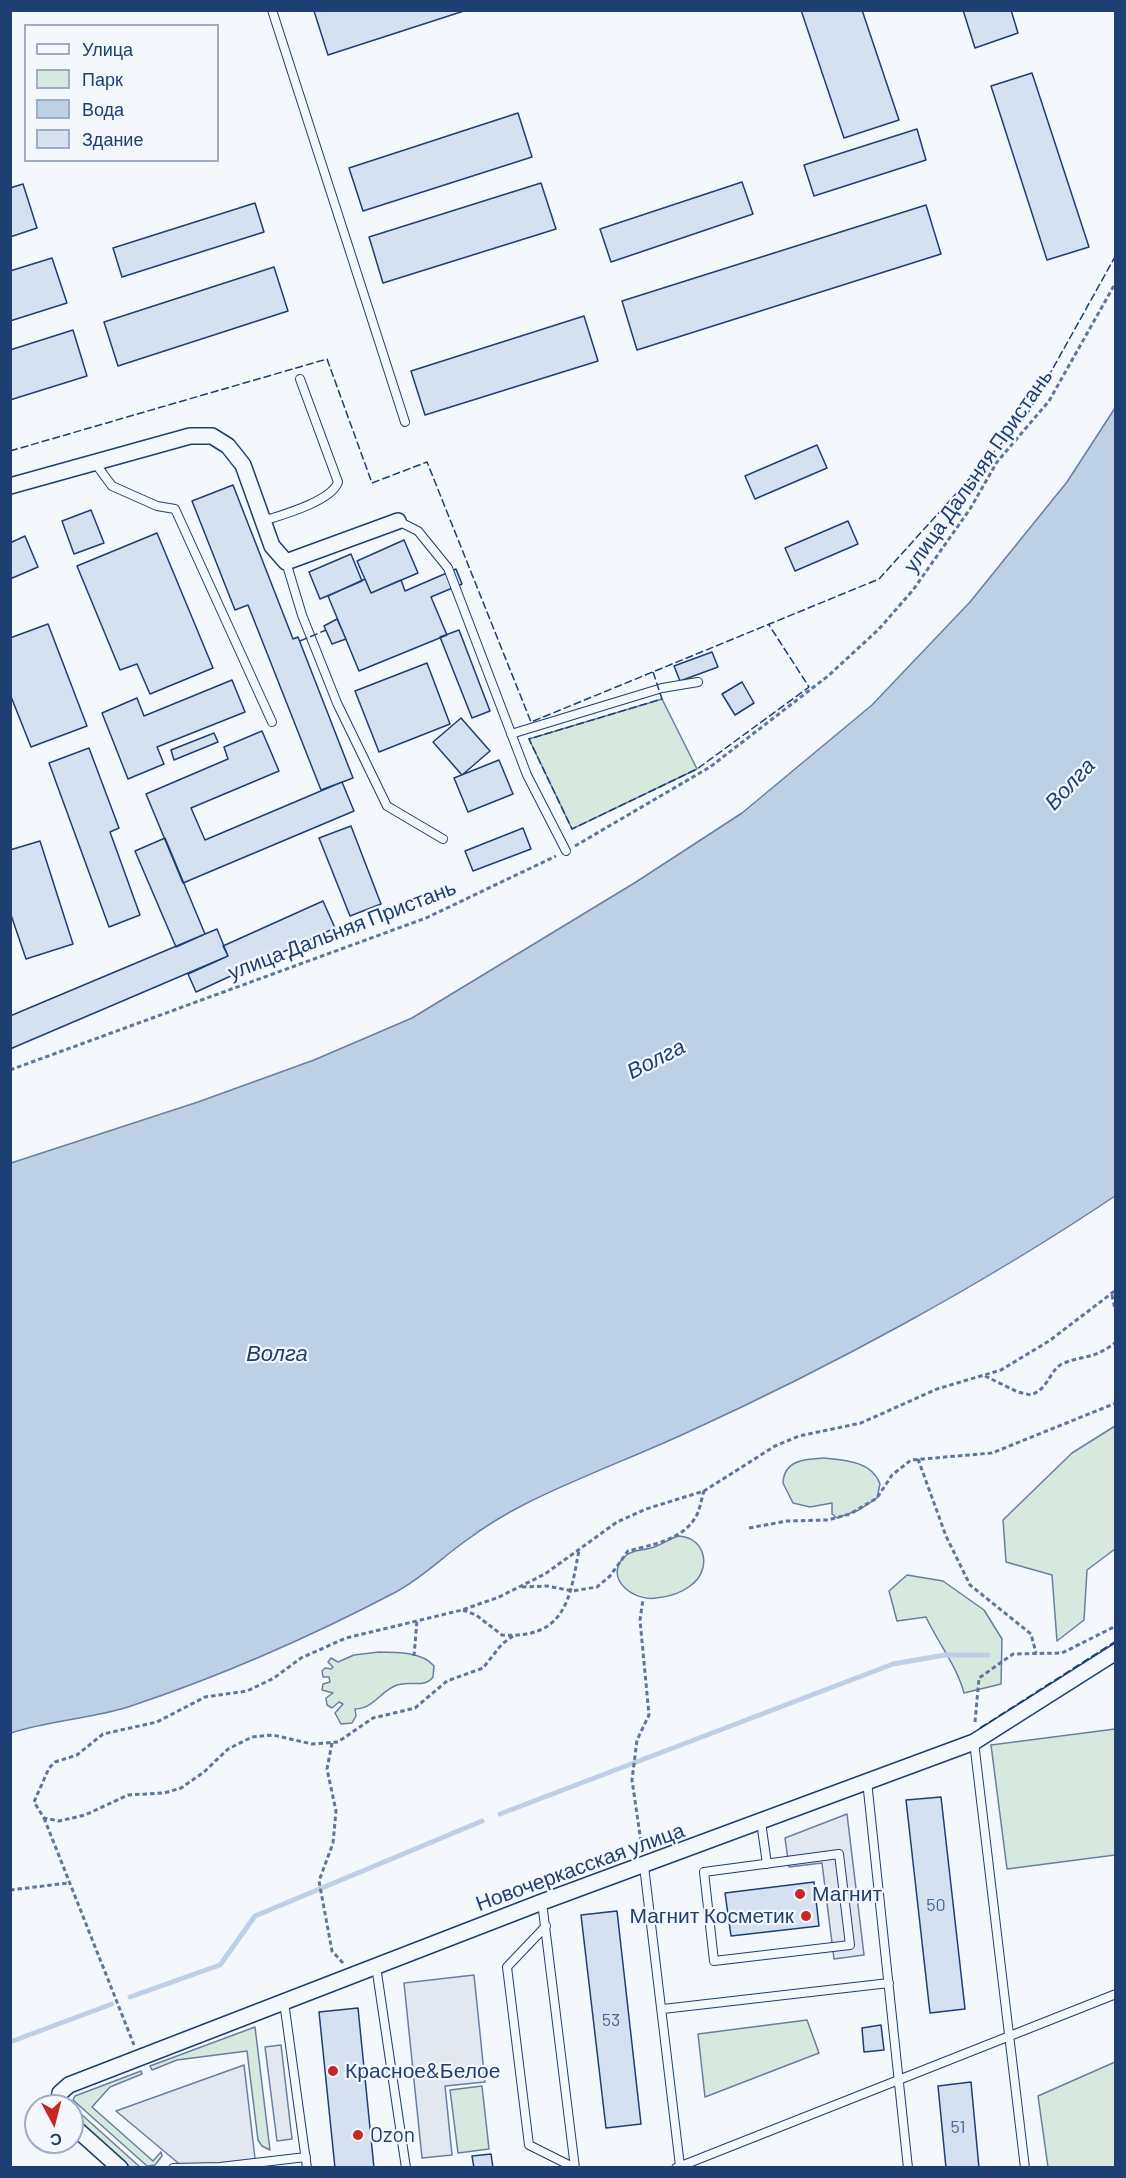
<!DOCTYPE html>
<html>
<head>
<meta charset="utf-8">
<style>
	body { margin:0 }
	#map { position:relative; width:1126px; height:2178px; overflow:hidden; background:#f4f7fb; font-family:Barlow,sans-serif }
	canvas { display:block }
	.frame { position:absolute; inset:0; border:12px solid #1d3f73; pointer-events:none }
	.legend { position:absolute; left:24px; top:24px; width:195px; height:138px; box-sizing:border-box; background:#f4f7fb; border:2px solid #9eadc5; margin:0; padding:8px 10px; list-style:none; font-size:18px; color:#1d3f73 }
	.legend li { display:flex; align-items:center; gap:12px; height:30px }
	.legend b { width:30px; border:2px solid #9eadc5 }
	.north { position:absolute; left:24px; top:2094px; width:60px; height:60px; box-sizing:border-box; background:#f4f7fb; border:2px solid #9eadc5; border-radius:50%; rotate:173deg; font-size:16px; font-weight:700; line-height:24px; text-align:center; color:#1d3f73 }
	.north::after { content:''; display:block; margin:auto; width:21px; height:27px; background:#c62828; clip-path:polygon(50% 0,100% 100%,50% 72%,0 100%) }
</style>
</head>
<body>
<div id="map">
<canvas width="1126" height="2178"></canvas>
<div class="frame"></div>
<ul class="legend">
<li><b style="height:8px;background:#f4f7fb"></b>Улица</li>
<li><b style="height:16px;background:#d7e8df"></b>Парк</li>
<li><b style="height:16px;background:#bed0e5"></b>Вода</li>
<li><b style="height:16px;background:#d5e0f0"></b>Здание</li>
</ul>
<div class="north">С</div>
</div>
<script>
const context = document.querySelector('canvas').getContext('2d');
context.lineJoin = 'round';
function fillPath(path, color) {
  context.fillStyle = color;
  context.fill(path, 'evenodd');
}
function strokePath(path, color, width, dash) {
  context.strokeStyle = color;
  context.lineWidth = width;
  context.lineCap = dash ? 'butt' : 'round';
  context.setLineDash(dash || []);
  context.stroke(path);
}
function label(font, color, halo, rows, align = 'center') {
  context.font = font + ' Barlow,sans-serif';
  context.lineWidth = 4.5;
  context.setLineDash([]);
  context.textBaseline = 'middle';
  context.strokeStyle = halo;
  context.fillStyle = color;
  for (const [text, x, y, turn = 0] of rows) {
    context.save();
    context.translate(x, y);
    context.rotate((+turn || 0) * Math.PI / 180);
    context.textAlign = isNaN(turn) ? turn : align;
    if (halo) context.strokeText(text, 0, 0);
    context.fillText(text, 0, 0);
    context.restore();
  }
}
const green = new Path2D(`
	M662,699L697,769L572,829L529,739Z
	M1115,1426V1549L1087,1570L1084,1620L1057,1641L1052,1575L1006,1562L1003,1520L1072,1453Z
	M824,1458C844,1460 872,1461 880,1484L877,1498L859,1510L837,1518L832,1514V1503L810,1507L793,1503L783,1483C784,1460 805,1459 824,1458Z
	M679,1536C707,1538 712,1571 690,1586C681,1593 667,1597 656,1598C635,1602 603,1579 624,1557C632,1549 644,1551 654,1547C663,1544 670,1538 679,1536Z
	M907,1575L943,1581L984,1610L1002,1639L1001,1684L964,1693C957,1666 938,1643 926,1617L897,1621L889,1591Z
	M379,1652C396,1652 423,1652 434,1666L433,1677C424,1689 410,1680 397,1685C380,1691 375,1708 355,1709L356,1716L352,1723L341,1724L335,1713L343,1704L339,1702L332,1708L327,1705L326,1698L333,1693L322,1690L323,1684L330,1682L329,1677H323L322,1671L325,1668L331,1669L333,1667L328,1662L331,1658L338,1662L354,1655Z
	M1115,1729V1855L1007,1869L991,1745Z
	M807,2020L819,2053L705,2097L698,2034Z
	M255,2027L270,2150L262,2146L258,2140L247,2051L177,2060L152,2070L150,2066Z
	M1115,2062V2167H1048L1038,2096Z
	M141,2071L142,2074L110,2087L92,2107L153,2161L161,2152L162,2156L155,2165L147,2166L73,2100L75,2096Z
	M482,2086L489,2149L458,2153L450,2090Z
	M71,2105L140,2167H130L72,2116V2106H67Z`);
fillPath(green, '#d7e8df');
strokePath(green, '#687fa3', 1.5);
const parking = new Path2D(`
	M847,1814L864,1955L834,1959L822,1863L789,1867L785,1838Z
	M474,1975L485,2082L445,2086L452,2155L422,2158L404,1983Z
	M281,2045L292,2139L277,2141L265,2047Z
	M244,2065L256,2167H183L116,2111Z`);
fillPath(parking, '#e3e8f0');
strokePath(parking, '#687fa3', 1.5);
const water = new Path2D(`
	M1115,408V1196C984,1284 831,1367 686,1433C634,1457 579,1477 527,1503C505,1514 484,1527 464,1542C439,1560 421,1579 394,1593C310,1637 221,1676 131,1706C92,1719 50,1720 11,1733V1163L198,1102L314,1060L412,1018L636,882L742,813L872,705L970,602L1067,482Z`);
fillPath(water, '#bed0e5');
strokePath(water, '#687fa3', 1.5);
strokePath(new Path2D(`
	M500,1814L893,1664L945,1655H988
	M130,1997L220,1965L255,1916L482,1821
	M10,2042L112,2004`), '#bed0e5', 5);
const building = new Path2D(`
	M316,10H467L328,55L314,11Z
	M801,10H862L899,120L844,138Z
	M963,10H1011L1018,33L975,48Z
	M1032,73L1089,247L1047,260L991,86Z
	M518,113L532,157L363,211L349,168Z
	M917,129L926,160L814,196L804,165Z
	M742,182L753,214L611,262L600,229Z
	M541,183L556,229L383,283L369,237Z
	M23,184L37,228L10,237V188Z
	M255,203L264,232L122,277L113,248Z
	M926,205L941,254L637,350L622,301Z
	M52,258L67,303L10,321V271Z
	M274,267L288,311L118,366L104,322Z
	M584,316L598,361L425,415L411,371Z
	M73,330L87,376L10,400V350Z
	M817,445L827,468L755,499L745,476Z
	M233,485L293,639L298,637L353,778L321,790L248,605L235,610L192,501Z
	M91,510L104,543L74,554L62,521Z
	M848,521L858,544L795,571L785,548Z
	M157,533L213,668L150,694L137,664L120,670L77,566Z
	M25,536L38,567L10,579V543Z
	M404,540L418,573L371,593L357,561Z
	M351,554L362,581L320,599L309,572Z
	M456,569L462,584L431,597L447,635L359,671L328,596L365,579L371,593L401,580L405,591Z
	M337,619L346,639L332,644L324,626Z
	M48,624L87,726L31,747L10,694V638Z
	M459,630L490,711L472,718L440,637Z
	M712,652L718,667L680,681L674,666Z
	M427,663L450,724L379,752L355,691Z
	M232,680L245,712L157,747L164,764L128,779L102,713L137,698L144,716Z
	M742,682L754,703L735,715L722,694Z
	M461,718L490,751L462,775L433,742Z
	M262,731L279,771L191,808L205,840L342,782L354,811L183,883L146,794L228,759L224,747Z
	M214,733L218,742L174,760L171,750Z
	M89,748L119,828L110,832L140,915L109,927L49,763Z
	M499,760L513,794L468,812L454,778Z
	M351,826L381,904L350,916L319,838Z
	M523,828L531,849L473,871L465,851Z
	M165,838L205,934L176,947L135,851Z
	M40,841L73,944L26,959L10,912V850Z
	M323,901L335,928L196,992L188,974L228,956L223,946Z
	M217,929L228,956L10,1049V1016Z
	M941,1797L965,2009L930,2013L906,1800Z
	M814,1882L819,1926L731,1936L725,1893Z
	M617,1911L641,2124L606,2128L581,1915Z
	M358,2008L374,2168H335L319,2012Z
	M881,2025L884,2050L864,2052L862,2028Z
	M971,2082L979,2168H946L938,2086Z
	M491,2154L493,2168H474L472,2156Z`);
fillPath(building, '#d5e0f0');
strokePath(building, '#1d3f73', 1.5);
const lane = new Path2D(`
	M272,10L405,422
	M95,463L112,486L157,506L175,509L272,722
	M263,521C282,515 332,501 338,482L300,379
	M398,521L418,531L448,568L527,775L566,851
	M286,562L302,615L337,703L387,806L443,839
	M511,734L662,688L698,682
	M974,1742L1025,2168
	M867,1781L908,2168
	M761,1822L767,1864
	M839,1854L850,1945L714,1961L704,1872Z
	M644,1866L680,2166
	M542,1902L575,2168
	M546,1926L507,1967L529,2145L575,2168
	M376,1966L406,2168
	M284,2002L307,2168
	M663,2009L889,1983
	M173,2168L220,2167L306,2157
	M676,2168L1116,1994`);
const street = new Path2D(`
	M10,486L190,436H212L228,446L243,465L272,546L286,562L398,521
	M58,2106L60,2093L69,2085L542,1902L974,1742L1116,1652
	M72,2125L120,2168`);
strokePath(lane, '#1d3f73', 10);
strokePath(street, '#1d3f73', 18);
strokePath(new Path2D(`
	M575,846L710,767L828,676L879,629L913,590L970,509L997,462L1049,401L1116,282
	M10,1070L426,918L556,856
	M1112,1295L1116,1314
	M985,1376L1018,1392L1031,1395C1050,1388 1049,1369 1064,1363C1085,1355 1095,1359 1116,1342
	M918,1459L946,1536L970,1585L1031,1634L1036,1653
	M749,1528L787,1521L828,1520L850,1514L877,1498L892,1475L911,1460L992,1453L1116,1403
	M522,1587L547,1586L573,1591L597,1587L610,1576L628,1551C651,1545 682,1540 695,1518C700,1511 701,1500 704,1491
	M463,1610L476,1615L502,1635C566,1639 570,1598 579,1550
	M513,1636L502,1644L483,1668L447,1681L415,1708L373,1718L338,1742L312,1744L273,1735L252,1737L228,1749L204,1772L181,1788L164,1793L128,1795L85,1815L59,1821L44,1818L34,1802L49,1768L55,1762L77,1755L103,1734L157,1722L205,1697L247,1691L274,1678L301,1658L346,1638L462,1610L499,1597L545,1574L617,1522L646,1509L704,1491L775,1446L799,1436L861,1423L937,1389L1001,1370L1049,1341L1116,1290
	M414,1656L417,1620
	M975,1722L979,1678L1013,1654L1062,1653L1116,1626
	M332,1743L327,1769L336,1811L333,1843L319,1881L332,1951L343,1963
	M44,1818L134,2045
	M642,1849L632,1780L637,1740L649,1715L640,1620L643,1599
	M10,1890L68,1883`), '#5e769c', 3, [4.5, 3]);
strokePath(lane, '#f4f7fb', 8);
strokePath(street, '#f4f7fb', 15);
strokePath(new Path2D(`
	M10,451L327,359L372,483L427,462L531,722L879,579L1027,415L1116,255
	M300,641L326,630
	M653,672L662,699L529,739L572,829L697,769L809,687L769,625
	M980,1728L1116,1641`), '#1d3f73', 1.5, [8, 3]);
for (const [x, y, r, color] of [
	[800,1894,6,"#c62828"],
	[806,1916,6,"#c62828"],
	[333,2071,6,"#c62828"],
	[358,2135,6,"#c62828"]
]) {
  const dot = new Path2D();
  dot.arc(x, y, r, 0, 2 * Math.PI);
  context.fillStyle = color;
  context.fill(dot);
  strokePath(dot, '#f4f7fb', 2);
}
label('18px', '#4b6792', null, [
	["50",936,1905],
	["53",611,2020],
	["51",958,2127]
]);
label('21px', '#1d3f73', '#f4f7fb', [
	["улица Дальняя Пристань",978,471,-55],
	["улица Дальняя Пристань",342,930,-21],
	["Новочеркасская улица",580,1867,-20]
]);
label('21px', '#1d3f73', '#f4f7fb', [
	["Магнит",812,1894],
	["Магнит Косметик",794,1916,"right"],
	["Красное&Белое",345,2071],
	["Ozon",370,2135]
], 'left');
label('italic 22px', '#1d3f73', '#f4f7fb', [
	["Волга",1070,784,-47],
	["Волга",656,1059,-27],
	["Волга",277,1354]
]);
</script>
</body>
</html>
